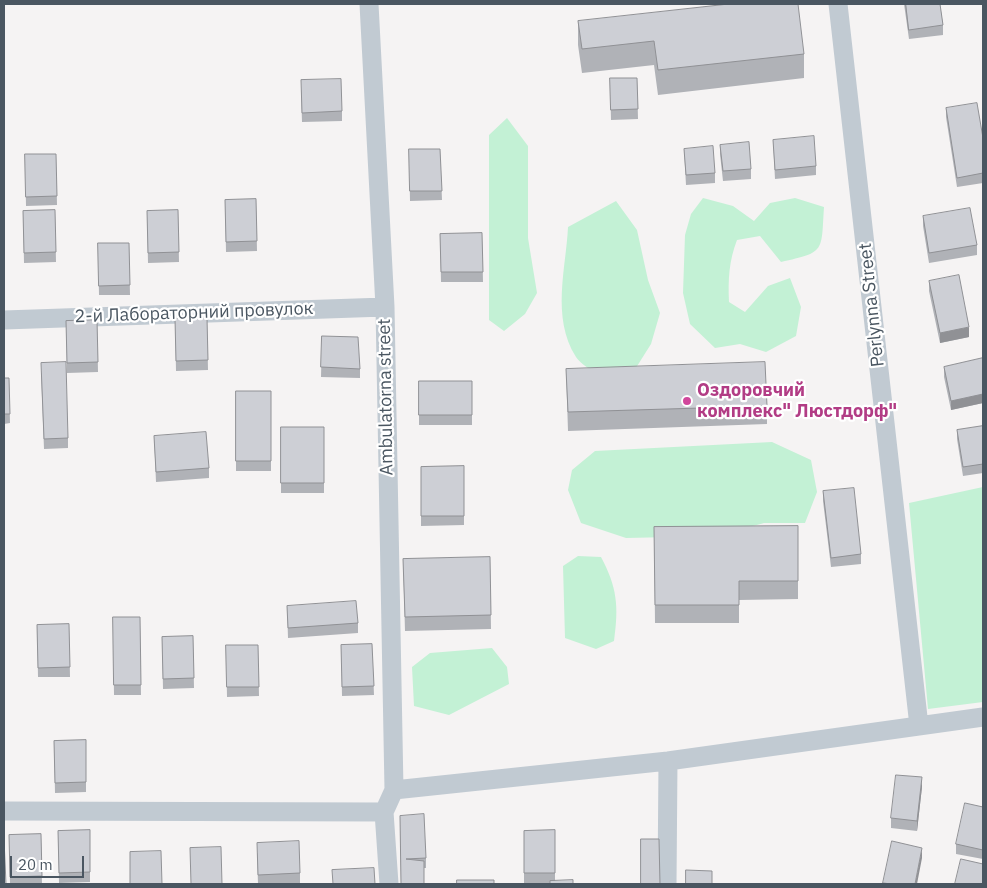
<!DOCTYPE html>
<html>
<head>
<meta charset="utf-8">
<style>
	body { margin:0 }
	#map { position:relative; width:987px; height:888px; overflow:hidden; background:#f5f3f3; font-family:"IBM Plex Sans",sans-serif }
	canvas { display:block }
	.frame { position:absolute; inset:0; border:5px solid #4a5661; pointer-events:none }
	.scale { position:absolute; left:10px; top:856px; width:74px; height:22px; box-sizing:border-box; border:2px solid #4a5661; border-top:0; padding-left:6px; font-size:15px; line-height:18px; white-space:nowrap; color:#4a5661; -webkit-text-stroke:4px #fff; paint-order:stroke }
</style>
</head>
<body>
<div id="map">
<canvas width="987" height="888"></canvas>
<div class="frame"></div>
<div class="scale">20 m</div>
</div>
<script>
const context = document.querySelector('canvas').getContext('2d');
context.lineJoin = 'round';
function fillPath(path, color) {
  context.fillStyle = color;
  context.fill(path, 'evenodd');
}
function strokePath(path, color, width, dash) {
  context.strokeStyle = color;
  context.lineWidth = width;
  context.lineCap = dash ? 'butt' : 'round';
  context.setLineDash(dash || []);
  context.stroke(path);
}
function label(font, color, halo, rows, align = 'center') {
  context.font = font + ' "IBM Plex Sans",sans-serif';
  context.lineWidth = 4.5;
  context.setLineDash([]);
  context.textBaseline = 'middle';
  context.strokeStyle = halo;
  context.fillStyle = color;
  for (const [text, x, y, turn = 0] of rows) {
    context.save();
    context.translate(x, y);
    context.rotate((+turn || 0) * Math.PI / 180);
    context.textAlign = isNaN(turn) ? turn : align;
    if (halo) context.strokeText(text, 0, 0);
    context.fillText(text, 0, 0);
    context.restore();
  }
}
fillPath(new Path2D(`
	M507,118L528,146V238L537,293L525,314L504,331L489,320V135Z
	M703,198L733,206L754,221L770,203L795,198L824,207C821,252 826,252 781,262L760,236L737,240C729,261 728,279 729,302L745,312L768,286L790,278L801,307L796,336L766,352L740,344L715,348L690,324L683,293L685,235L691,214Z
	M616,201L637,230L648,280L660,313L651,344L634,371L590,370C586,366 579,362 576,357C551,317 566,269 568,227Z
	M772,442L811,460L817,492L805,523H764L717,536L626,538L581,523L568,490L572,470L595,451Z
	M983,487V702L928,709L909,503Z
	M578,556L601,557C617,587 619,606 614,641L596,649L565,638L563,566Z
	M492,648L507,667L509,684L449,715L414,706L412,667L430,653Z`), '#c3f1d5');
strokePath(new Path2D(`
	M369,4L385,307L394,790
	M838,4L919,726
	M4,320L385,307
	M4,811L384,812
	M389,884L384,812L394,790L668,761L983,717
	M667,884L668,761`), '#c1cad2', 19);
fillPath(new Path2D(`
	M904,4H940L943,25V35L909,39Z
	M578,21L804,54V78L658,95L654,65L582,73L578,45Z
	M610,78H637L638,119L611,120Z
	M301,90L342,111V121L302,122Z
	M946,108L983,138V183L957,187L946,117Z
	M773,140L816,166V175L775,179Z
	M720,145L751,169V179L723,181L720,154Z
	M409,149H440L442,200L410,201Z
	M684,149L715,173V183L686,185Z
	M25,154H56L57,205L26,206Z
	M256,199L257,251L226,252L225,200Z
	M55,210L56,262L24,263L23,211Z
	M178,210L179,262L148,263L147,211Z
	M923,216L977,245V255L929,263L923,226Z
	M482,233L483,282H441L440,234Z
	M98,243H129L130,295H99Z
	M929,281L969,337L940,343L929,291Z
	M207,318L208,370L176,371L175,319Z
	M97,320L98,372L67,373L66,321Z
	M322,336L360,369V378L321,377Z
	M983,358V403L951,410L944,377V367Z
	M566,369L767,406V424L568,431Z
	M41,372L68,438V448L44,449Z
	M4,378H9L10,423L4,424Z
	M419,381H472V425H419Z
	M236,391H271V471H236Z
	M983,426V473L963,476L957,439V430Z
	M281,427H324V493H281Z
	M154,436L209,468V478L156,482Z
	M464,466V525L421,526V467Z
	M823,491L861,554V564L831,567L823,501Z
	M798,526V599L739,600V623H655L654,527Z
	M490,557L491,629L405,631L403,559Z
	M287,606L358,623V633L288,638Z
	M113,617H140L141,695H114Z
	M69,624L70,677H38L37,625Z
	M193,636L194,688L163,689L162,637Z
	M372,644L374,695L342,696L341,645Z
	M226,645H258L259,696L227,697Z
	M86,740V792L55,793L54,741Z
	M922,787L917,831L891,828V818Z
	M983,807V859L956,854V844Z
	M400,816L426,858V868H424L401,884Z
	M90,830V882L59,883L58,831Z
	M555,830V881L550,883H524V831Z
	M41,834L42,884H10L9,835Z
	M257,853L300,873V883L258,884Z`), '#b0b2b7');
fillPath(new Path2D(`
	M969,327V337L940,343V333Z
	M983,394V403L951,410V401Z
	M922,777V787L917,831V821Z
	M922,848V858L917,884H915Z`), '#909195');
const building = new Path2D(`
	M729,4H798L804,54L658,70L654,41L582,49L578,21Z
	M906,4H940L943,25L909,30Z
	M610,78H637L638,109L611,110Z
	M341,79L342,111L302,113L301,80Z
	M977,103L983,138V173L957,178L946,108Z
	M814,136L816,166L775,170L773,140Z
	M749,142L751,169L723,171L720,145Z
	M713,146L715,173L686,175L684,149Z
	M409,149H440L442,191H410Z
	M25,154H56L57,196L26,197Z
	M256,199L257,241L226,242L225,200Z
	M970,208L977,245L929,253L923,216Z
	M55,210L56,252L24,253L23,211Z
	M178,210L179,252L148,253L147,211Z
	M482,233L483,272H441L440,234Z
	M98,243H129L130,285L99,286Z
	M959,275L969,327L940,333L929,281Z
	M207,318L208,360L176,361L175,319Z
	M97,320L98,362L67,363L66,321Z
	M322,336L358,337L360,369L321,367Z
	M983,358V394L951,401L944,367Z
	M66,362L68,438L44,439L41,363Z
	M765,362L767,406L568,412L566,369Z
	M4,378H9L10,414H4Z
	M419,381H472V415H419Z
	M236,391H271V461H236Z
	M983,426V464L963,467L957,430Z
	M281,427H324V483H281Z
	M206,432L209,468L156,472L154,436Z
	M464,466V516H421V467Z
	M854,488L861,554L831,558L823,491Z
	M798,526V581H739V605H655L654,527Z
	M490,557L491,615L405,617L403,559Z
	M356,601L358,623L288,628L287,606Z
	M113,617H140L141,685H114Z
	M69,624L70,667L38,668L37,625Z
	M193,636L194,678L163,679L162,637Z
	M372,644L374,686L342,687L341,645Z
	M226,645H258L259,687H227Z
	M86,740V782L55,783L54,741Z
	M896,775L922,777L917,821L891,818Z
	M965,803L983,807V850L956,844Z
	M424,814L426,858L406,859L424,861V884H401L400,816Z
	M90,830V872L59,873L58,831Z
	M555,830V873H524V831Z
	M41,834L42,876L10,877L9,835Z
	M4,839L6,884H4Z
	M641,839H659L660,884H641Z
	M299,841L300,873L258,875L257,843Z
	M892,841L922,848L915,884H891L883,883Z
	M221,847L222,884H191L190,848Z
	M161,851L162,884H130V852Z
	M961,859L983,864V884H955Z
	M374,868L375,884H333L332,870Z
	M686,870L712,871V884H686Z
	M457,880H494V884H457Z
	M573,880V884H550V881Z`);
fillPath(building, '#cdcfd5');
strokePath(building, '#909195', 1);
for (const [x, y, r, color] of [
	[687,401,5,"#d1479c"]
]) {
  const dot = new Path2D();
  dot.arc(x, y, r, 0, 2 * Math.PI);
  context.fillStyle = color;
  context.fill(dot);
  strokePath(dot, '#fff', 2);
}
label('18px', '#4a5661', '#fff', [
	["Perlynna Street",872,305,-96],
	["2-й Лабораторний провулок",194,313,-2],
	["Ambulatorna street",386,397,-91]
]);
label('bold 18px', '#b23c85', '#fff', [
	["Оздоровчий",697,391],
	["комплекс\" Люстдорф\"",697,412]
], 'left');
</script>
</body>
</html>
